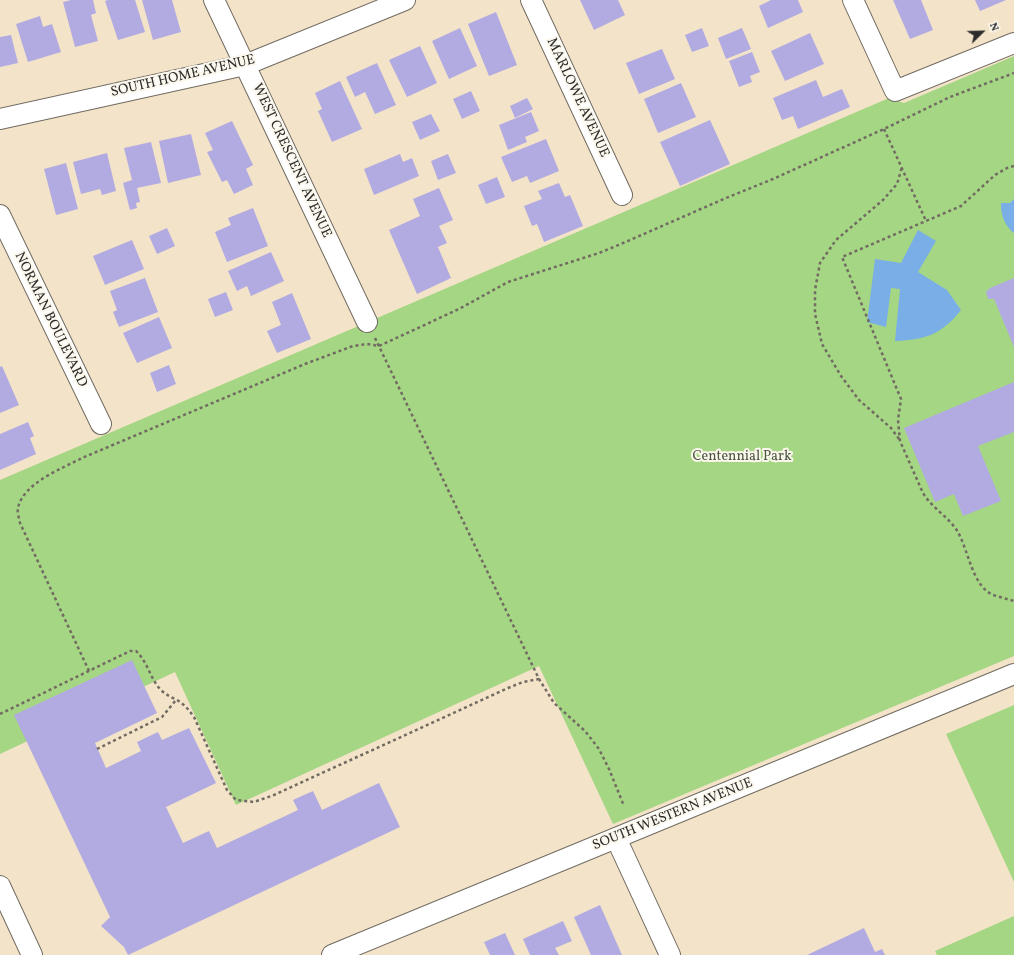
<!DOCTYPE html>
<html>
<head>
<meta charset="utf-8">
<style>
	body { margin:0 }
	#map { position:relative; width:1014px; height:955px; overflow:hidden; background:#f3e3c8; font-family:Vollkorn,serif }
	canvas { display:block }
	.north { position:absolute; left:962px; top:12px; width:40px; height:40px; -webkit-text-stroke:3px #fbf7ec; paint-order:stroke; rotate:67deg; font-size:11px; font-weight:700; line-height:16px; text-align:center; color:#2b2b2b }
	.north::after { content:''; display:block; margin:auto; width:14px; height:18px; background:#2b2b2b; clip-path:polygon(50% 0,100% 100%,50% 72%,0 100%) }
</style>
</head>
<body>
<div id="map">
<canvas width="1014" height="955"></canvas>
<div class="north">N</div>
</div>
<script>
const context = document.querySelector('canvas').getContext('2d');
context.lineJoin = 'round';
function fillPath(path, color) {
  context.fillStyle = color;
  context.fill(path, 'evenodd');
}
function strokePath(path, color, width, dash) {
  context.strokeStyle = color;
  context.lineWidth = width;
  context.lineCap = dash ? 'butt' : 'round';
  context.setLineDash(dash || []);
  context.stroke(path);
}
function label(font, color, halo, rows, align = 'center') {
  context.font = font + ' Vollkorn,serif';
  context.lineWidth = 4;
  context.setLineDash([]);
  context.textBaseline = 'middle';
  context.strokeStyle = halo;
  context.fillStyle = color;
  for (const [text, x, y, turn = 0] of rows) {
    context.save();
    context.translate(x, y);
    context.rotate((+turn || 0) * Math.PI / 180);
    context.textAlign = isNaN(turn) ? turn : align;
    if (halo) context.strokeText(text, 0, 0);
    context.fillText(text, 0, 0);
    context.restore();
  }
}
fillPath(new Path2D(`
	M1014,56V656L613,824L539,666L236,805L175,672L0,754V480L889,98L904,103Z
	M1014,705V882L946,734Z
	M1014,916V955H937L935,951Z`), '#a5d684');
fillPath(new Path2D(`
	M1014,199V231L1013,233C1004,223 1001,216 1001,203H1010Z
	M918,230L936,241L918,272L947,290L961,310C942,334 926,340 895,341L900,289L891,288L886,327L867,322L875,259L901,263Z`), '#7aaee7');
fillPath(new Path2D(`
	M71,0H93L96,13L91,15L98,41L75,47L63,2Z
	M108,0H135L145,32L118,40L105,1Z
	M142,0H172L181,32L153,40Z
	M580,0H618L625,15L594,30Z
	M771,0H798L803,12L768,28L759,6Z
	M893,0H921L933,30L910,39Z
	M975,0H1006L980,11Z
	M496,12L517,65L489,76L468,24Z
	M40,16L43,27L52,24L61,52L28,62L16,24Z
	M460,28L477,66L449,79L432,41Z
	M702,28L709,46L692,52L685,35Z
	M742,28L751,49L726,59L718,38Z
	M810,33L824,64L785,81L771,51Z
	M11,35L18,63L0,67V37Z
	M420,46L437,83L407,97L389,60Z
	M662,49L675,79L639,94L626,63Z
	M752,52L760,72L750,76L752,82L739,87L729,61Z
	M377,63L396,105L375,114L365,92L355,97L346,77Z
	M816,80L823,97L842,89L850,107L798,129L793,116L782,120L773,98Z
	M340,81L362,129L332,142L318,111L322,109L315,93Z
	M681,83L696,117L658,133L644,99Z
	M471,91L480,111L462,119L453,99Z
	M527,98L533,109L515,118L510,106Z
	M531,112L539,131L525,137L527,142L508,150L499,125Z
	M431,114L440,131L420,140L412,122Z
	M710,120L730,164L680,186L660,142Z
	M232,121L253,165L246,169L253,185L234,194L227,180L222,182L207,152L213,150L205,133Z
	M191,134L201,175L168,183L159,141Z
	M546,139L559,171L530,183L527,176L512,182L501,157Z
	M151,142L161,183L137,188L140,202L136,203L137,208L130,210L123,183L132,180L124,148Z
	M107,153L116,191L102,195L100,189L81,194L73,162Z
	M400,154L403,162L412,158L419,176L374,195L364,169Z
	M448,154L456,173L438,180L431,161Z
	M66,163L78,209L56,215L44,169Z
	M497,177L505,197L486,204L478,185Z
	M559,183L565,197L570,195L583,226L544,242L537,224L532,226L524,206L542,199L538,191Z
	M439,188L453,220L439,226L447,243L438,247L451,278L417,294L389,230L420,216L413,199Z
	M253,208L268,246L227,262L215,232L231,225L228,218Z
	M167,228L175,246L157,254L149,236Z
	M132,240L144,269L105,285L93,256Z
	M271,252L284,281L251,296L247,286L237,291L228,271Z
	M145,278L158,312L119,327L113,312L117,310L110,291Z
	M1014,278V347L994,299H988L986,292L990,288Z
	M226,292L233,310L215,317L208,299Z
	M292,293L311,339L277,353L267,331L281,325L272,302Z
	M159,317L172,348L137,363L123,333Z
	M169,365L176,384L157,392L150,373Z
	M2,366L19,405L0,413V367Z
	M1014,382V432L978,446L1001,501L963,516L954,494L935,502L904,428Z
	M28,422L34,436L30,438L36,454L0,470V434Z
	M132,660L157,713L95,743L106,768L141,751L137,742L158,732L162,740L189,728L216,783L166,807L183,843L209,831L217,848L298,810L293,800L313,791L322,810L379,783L400,827L128,955L124,947L101,926L110,917L14,715Z
	M600,905L622,955H591L574,917Z
	M563,921L572,941L555,948L559,955H530L523,939Z
	M864,928L875,952L882,949L885,955H807Z
	M505,933L515,955H490L484,942Z`), '#b2abe2');
const minor = new Path2D(`
	M214,0L367,322
	M531,0L622,195
	M853,0L895,91L1014,43
	M0,119L245,65L405,0
	M0,215L101,424
	M616,838L670,955
	M0,886L32,955
	M332,955L1014,674`);
strokePath(minor, '#716b62', 22);
strokePath(new Path2D(`
	M884,129L926,221
	M1014,166L1007,168L995,175L961,206L842,257L901,399L898,420L900,441L923,493C932,508 947,516 956,529C969,549 971,585 993,595C1000,597 1007,599 1014,601
	M375,338L539,679L554,703L585,731L599,749L609,769L624,806
	M899,439L891,428L859,400L841,376L822,344L815,314V290L820,263L836,240L883,200L897,184L902,167
	M89,671L20,523C19,518 17,512 18,508C23,483 63,468 82,458L305,364L353,346L367,344L379,346L459,309L508,282L599,253L621,244L726,198L773,179L884,129L950,97L1014,73
	M0,714L130,651H136C148,662 150,679 161,690C166,695 171,697 177,700C184,704 189,710 194,717L227,790L236,800L254,802L274,795L508,688L523,682L539,679
	M97,749L162,717L176,700`), '#716b62', 2.5, [3, 3]);
strokePath(minor, '#fff', 20);
label('14px', '#2b2b2b', '#fbf7ec', [
	["SOUTH HOME AVENUE",183,77,-13],
	["MARLOWE AVENUE",577,98,65],
	["WEST CRESCENT AVENUE",291,161,65],
	["NORMAN BOULEVARD",50,320,64],
	["SOUTH WESTERN AVENUE",673,815,-22]
]);
label('14px', '#4a5641', '#fbf7ec', [
	["Centennial Park",742,457]
]);
</script>
</body>
</html>
